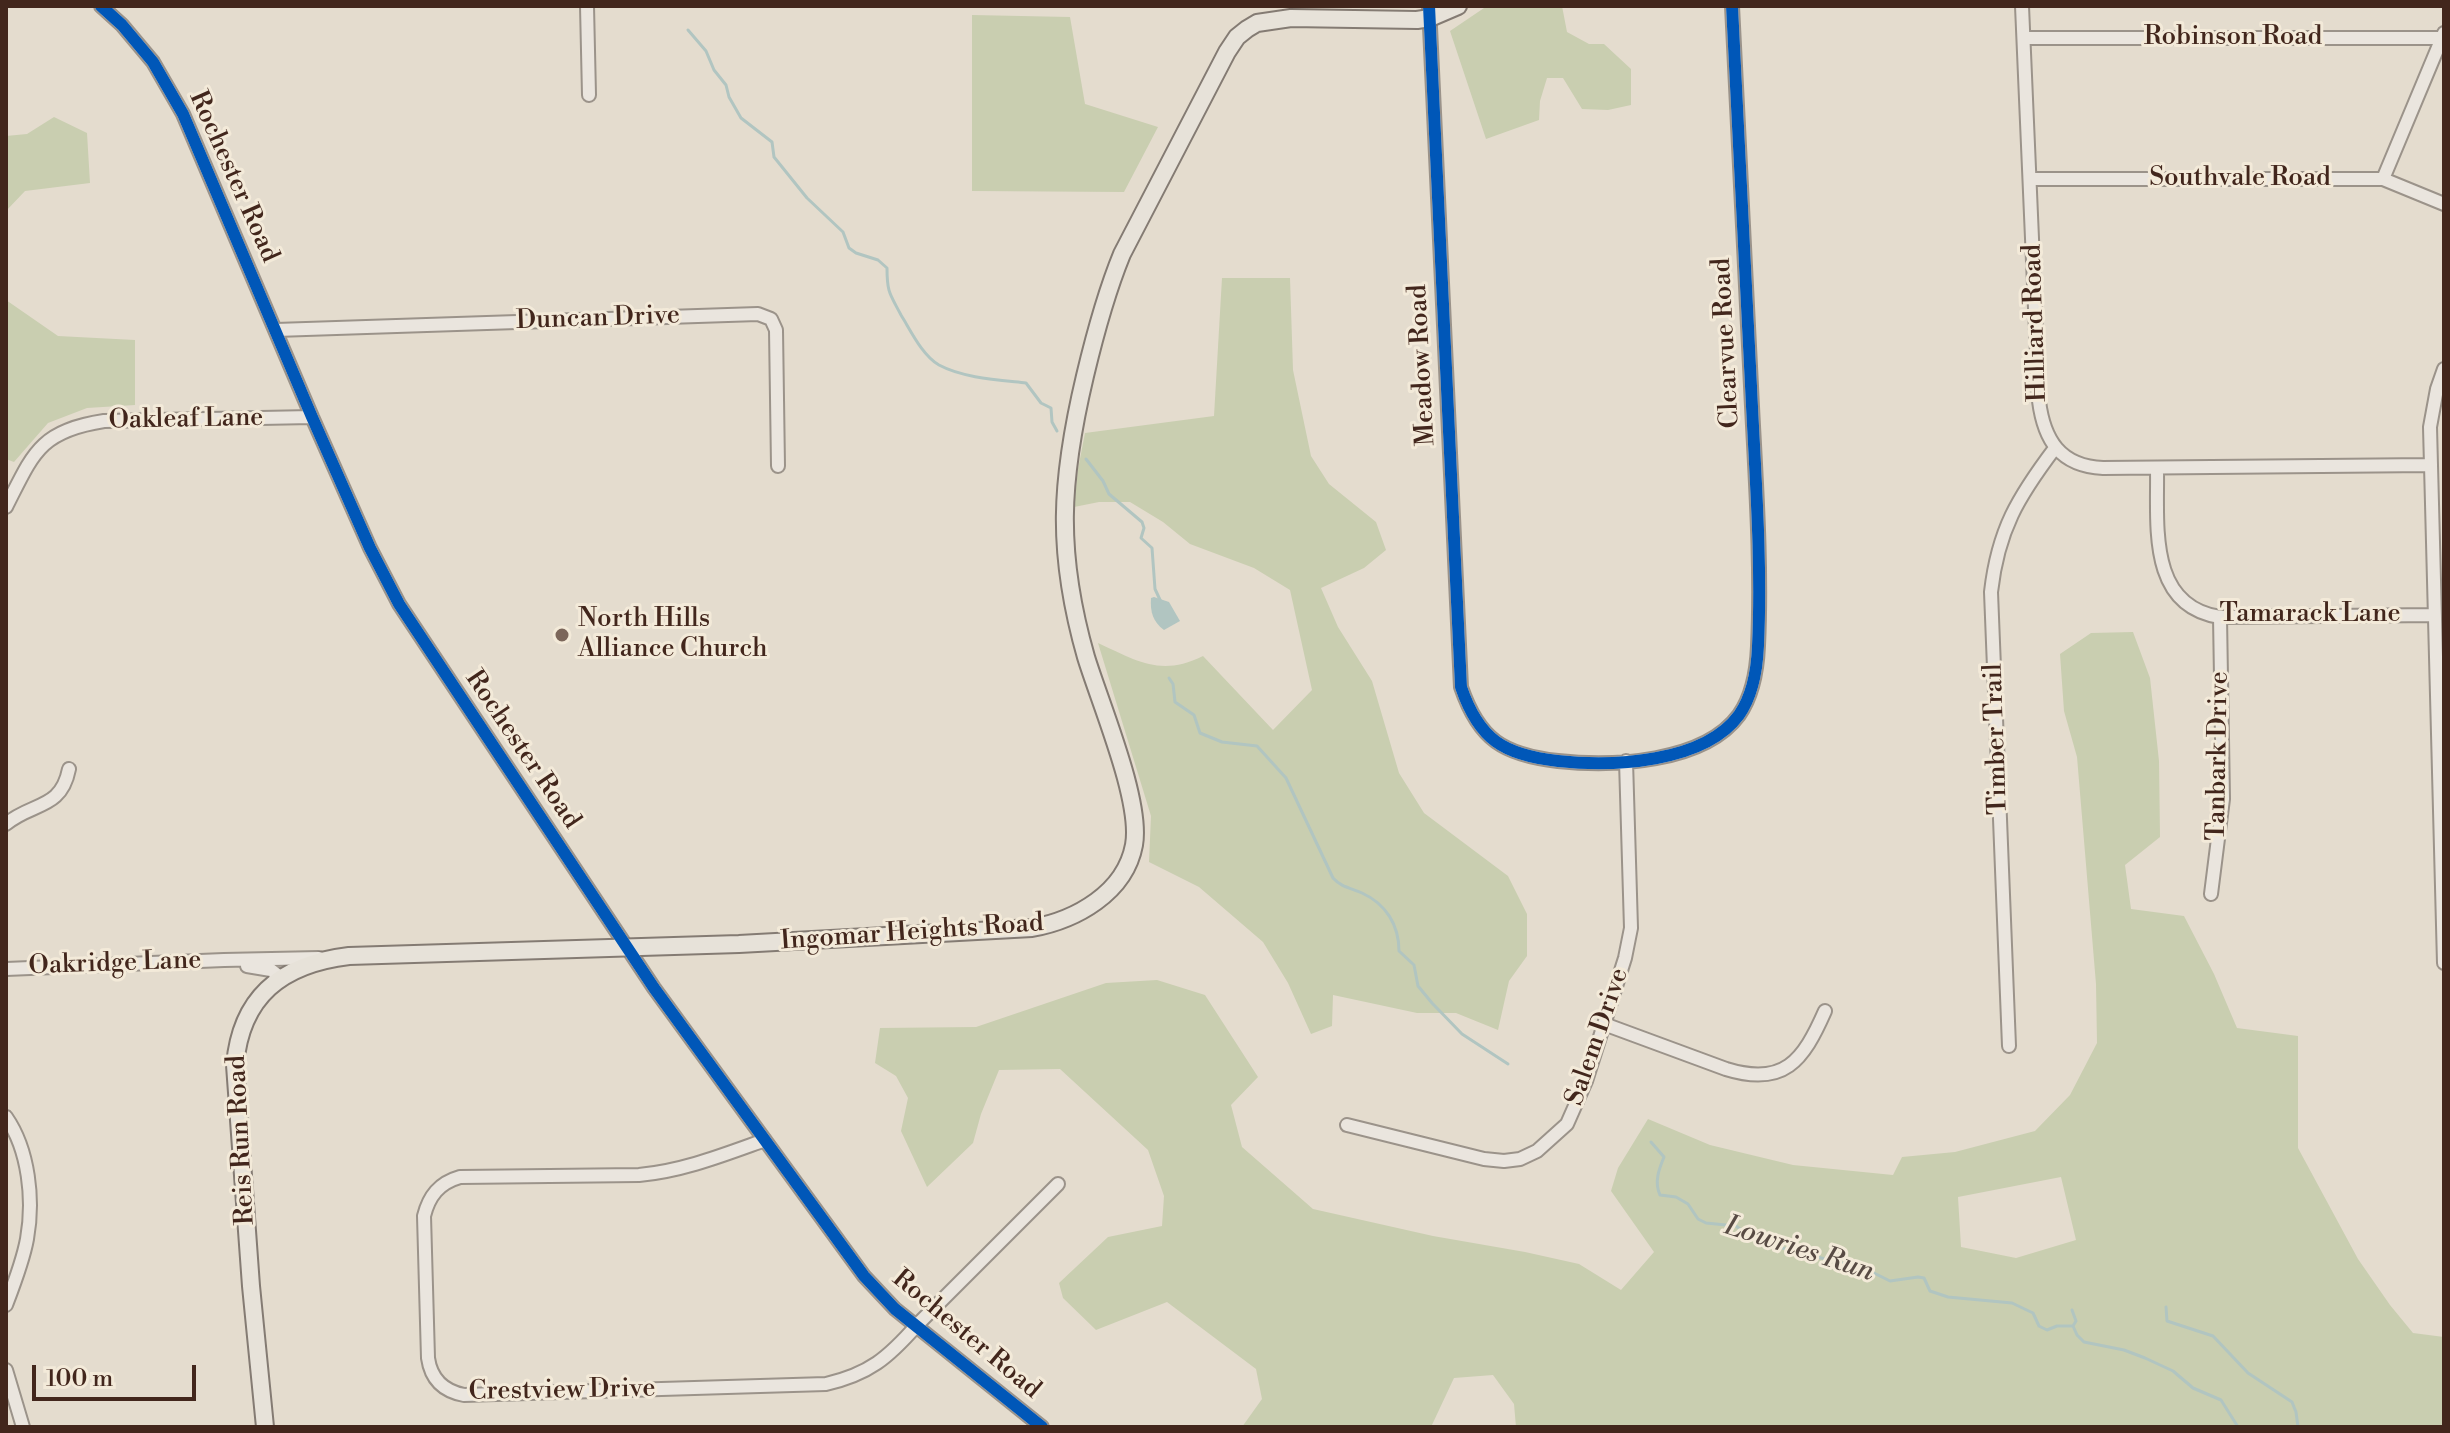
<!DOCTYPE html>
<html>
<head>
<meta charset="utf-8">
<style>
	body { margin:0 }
	#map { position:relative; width:2450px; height:1433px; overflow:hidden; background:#e4dcce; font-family:"Libre Bodoni",serif }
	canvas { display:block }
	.frame { position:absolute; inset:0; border:8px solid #42261c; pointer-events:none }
	.scale { position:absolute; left:32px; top:1365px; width:164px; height:36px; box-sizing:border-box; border:4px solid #42261c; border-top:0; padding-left:10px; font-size:24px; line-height:28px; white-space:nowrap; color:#42261c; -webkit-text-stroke:6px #f3ead9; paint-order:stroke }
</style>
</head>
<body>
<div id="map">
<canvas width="2450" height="1433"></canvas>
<div class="frame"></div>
<div class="scale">100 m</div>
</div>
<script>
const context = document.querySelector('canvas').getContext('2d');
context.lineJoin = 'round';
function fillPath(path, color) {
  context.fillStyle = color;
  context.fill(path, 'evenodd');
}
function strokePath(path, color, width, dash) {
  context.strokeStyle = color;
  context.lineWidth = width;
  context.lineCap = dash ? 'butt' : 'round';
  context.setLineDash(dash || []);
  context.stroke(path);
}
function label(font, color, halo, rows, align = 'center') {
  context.font = font + ' "Libre Bodoni",serif';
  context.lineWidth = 6;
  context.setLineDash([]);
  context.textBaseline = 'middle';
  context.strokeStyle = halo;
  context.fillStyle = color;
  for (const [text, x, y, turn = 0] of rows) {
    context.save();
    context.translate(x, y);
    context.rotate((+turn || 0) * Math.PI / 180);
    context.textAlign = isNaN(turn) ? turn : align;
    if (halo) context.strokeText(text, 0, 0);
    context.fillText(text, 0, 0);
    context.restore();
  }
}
fillPath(new Path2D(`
	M1487,6H1562L1567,32L1589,44H1604L1631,69V105L1608,110L1582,109L1563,78H1547L1540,101L1539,120L1486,139L1450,31Z
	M972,15L1070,17L1085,104L1158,127L1124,192L972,191Z
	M54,117L87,133L90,183L25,191L6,211V136L27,134Z
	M1222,278H1290L1293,370L1311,456L1329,484L1376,522L1386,550L1364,568L1321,588L1338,627L1372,681L1399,773L1424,813L1508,876L1527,914V956L1509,981L1498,1030L1456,1013H1417L1333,995L1332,1026L1311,1034L1288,983L1263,942L1199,887L1149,862L1151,816L1098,643C1137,661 1161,677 1203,656L1273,730L1312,690L1290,590L1254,568L1190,544L1163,522L1130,502H1099L1074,507L1078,469L1085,433L1214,416Z
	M6,300L58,336L135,340V405L87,408L48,423L14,462L6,459Z
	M2133,632L2150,678L2159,761L2160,837L2125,865L2131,909L2184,916L2214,974L2237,1028L2298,1036V1148L2358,1259L2390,1305L2413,1333L2444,1337V1427H1516L1514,1404L1493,1375L1454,1378L1431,1427H1242L1262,1399L1256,1369L1167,1302L1096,1330L1063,1298L1059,1283L1108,1237L1162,1226L1164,1196L1148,1150L1060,1069L999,1070L981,1114L973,1143L927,1187L901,1131L908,1098L896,1076L875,1063L880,1028L976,1027L1106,983L1157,980L1205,995L1258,1077L1231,1105L1242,1147L1313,1209L1433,1236L1525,1252L1579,1264L1621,1290L1654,1252L1611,1191L1618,1168L1648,1119L1710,1145L1793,1165L1893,1175L1902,1157L1955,1152L2035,1131L2070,1095L2097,1043L2096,984L2077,757L2064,711L2060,654L2091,633ZM2061,1177L2076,1240L2016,1258L1961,1247L1958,1197Z`), '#c9ceb0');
fillPath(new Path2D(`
	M1154,597L1169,602L1180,621L1164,630C1153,622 1150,612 1151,598Z`), '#b1c5c1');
strokePath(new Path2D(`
	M688,30L706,51L714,70L726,85L729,97L741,118L772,142L774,157L807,198L843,232L849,248L856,253L878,260L887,268C887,293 890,294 901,315C911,331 922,355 939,365C963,378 999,380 1026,383L1041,403L1051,408L1052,422L1057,431
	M1086,459L1103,481L1109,494L1142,522L1144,528L1141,538L1152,548L1155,589L1161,602
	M1169,678L1173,684L1175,702L1194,715L1200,733L1222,742L1257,746L1286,778L1333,878C1341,887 1351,888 1362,893C1386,904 1399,925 1399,951L1414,965L1418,986L1432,1003L1462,1034L1508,1064
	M1651,1142L1664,1157C1659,1169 1654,1182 1660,1195L1676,1197L1688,1204L1698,1219L1706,1223L1736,1226L1753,1239L1763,1243L1868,1270L1890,1281L1918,1277L1924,1278L1930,1291L1948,1297L2012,1303L2033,1313L2039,1326L2047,1330L2057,1326H2073
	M2166,1307L2167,1321L2213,1336L2248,1373L2292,1402L2296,1412L2298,1427
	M2072,1310L2076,1321L2073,1326
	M2073,1326L2077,1335L2084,1342L2124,1350L2145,1358L2173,1371L2193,1388L2221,1400L2238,1427`), '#b1c5c1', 3);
const minor = new Path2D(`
	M101,6L122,25L153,62L183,114L312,417L370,548L399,604L654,988L864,1276L895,1309L1042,1427
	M587,6L589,95
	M1429,6L1461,687C1479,740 1504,755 1558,761C1612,767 1704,763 1739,715C1753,695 1757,670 1758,646C1762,560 1755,472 1751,386C1744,260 1738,133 1732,6
	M2022,6L2039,401C2044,440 2060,466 2103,468L2430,465
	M2024,38H2442
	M2031,179H2383L2444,204
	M2383,179L2444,33
	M276,330L758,314L771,319L776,330L778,466
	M2444,369L2437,389L2430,427L2444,963
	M2157,469C2158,524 2147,606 2220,617L2435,615
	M6,507C33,454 39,431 104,421L312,417
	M6,824C32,802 61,810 69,769
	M2211,894L2223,799L2220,617
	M247,966L271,970L280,977
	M6,969L224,960L319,958
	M1604,1024L1726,1069C1784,1087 1803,1061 1825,1011
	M2009,1046L1991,592C1998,530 2018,497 2055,448
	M6,1117C29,1150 34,1200 27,1239C23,1261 14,1284 6,1305
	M1347,1125L1484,1159L1504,1161L1520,1159L1537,1151L1567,1124L1586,1081L1625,958L1631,928L1626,761
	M765,1140C723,1155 683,1171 639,1175L460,1177C439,1183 429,1196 424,1216L428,1358C431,1379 443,1391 464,1395L826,1384C869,1374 888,1358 917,1325L1058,1184
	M6,1370L23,1427`);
const major = new Path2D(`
	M265,1427L251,1286L235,1065C241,996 282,964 349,956L739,944L1032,928C1076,920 1125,893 1134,845C1142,801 1100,703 1086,657C1056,552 1060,481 1085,376C1095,334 1106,293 1122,254L1227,52L1237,37L1247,29L1257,23L1291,18L1417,20L1430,18L1458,6`);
strokePath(minor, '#9b938a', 16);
strokePath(major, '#847b73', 20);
strokePath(minor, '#eae5de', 12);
strokePath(major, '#e7e2d9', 16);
strokePath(new Path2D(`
	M101,6L122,25L153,62L183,114L312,417L370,548L399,604L654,988L864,1276L895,1309L1042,1427
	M1429,6L1461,687C1479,740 1504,755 1558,761C1612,767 1704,763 1739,715C1753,695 1757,670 1758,646C1762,560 1755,472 1751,386C1744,260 1738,133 1732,6`), '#0057b8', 12);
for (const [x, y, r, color] of [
	[562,635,8,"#7b665a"]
]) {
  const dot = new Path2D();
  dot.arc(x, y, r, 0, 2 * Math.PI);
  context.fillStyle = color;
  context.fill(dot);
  strokePath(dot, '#f3ead9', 3);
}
label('26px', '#42261c', '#f3ead9', [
	["Robinson Road",2233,38],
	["Rochester Road",233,177,66],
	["Southvale Road",2240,179],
	["Duncan Drive",598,319,-2],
	["Hilliard Road",2036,323,-92],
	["Clearvue Road",1727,343,-93],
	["Meadow Road",1423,365,-93],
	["Oakleaf Lane",186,420,-1],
	["Tamarack Lane",2310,615],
	["Timber Trail",1997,739,-92],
	["Rochester Road",522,750,56],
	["Tanbark Drive",2219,756,-89],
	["Ingomar Heights Road",912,933,-4],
	["Oakridge Lane",115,964,-2],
	["Salem Drive",1598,1037,-71],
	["Reis Run Road",242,1140,-93],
	["Rochester Road",966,1335,40],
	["Crestview Drive",562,1391,-1]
]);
label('26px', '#42261c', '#f3ead9', [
	["North Hills",578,620],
	["Alliance Church",578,650]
], 'left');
label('italic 28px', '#584b44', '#f3ead9', [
	["Lowries Run",1799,1250,18]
]);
</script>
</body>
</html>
